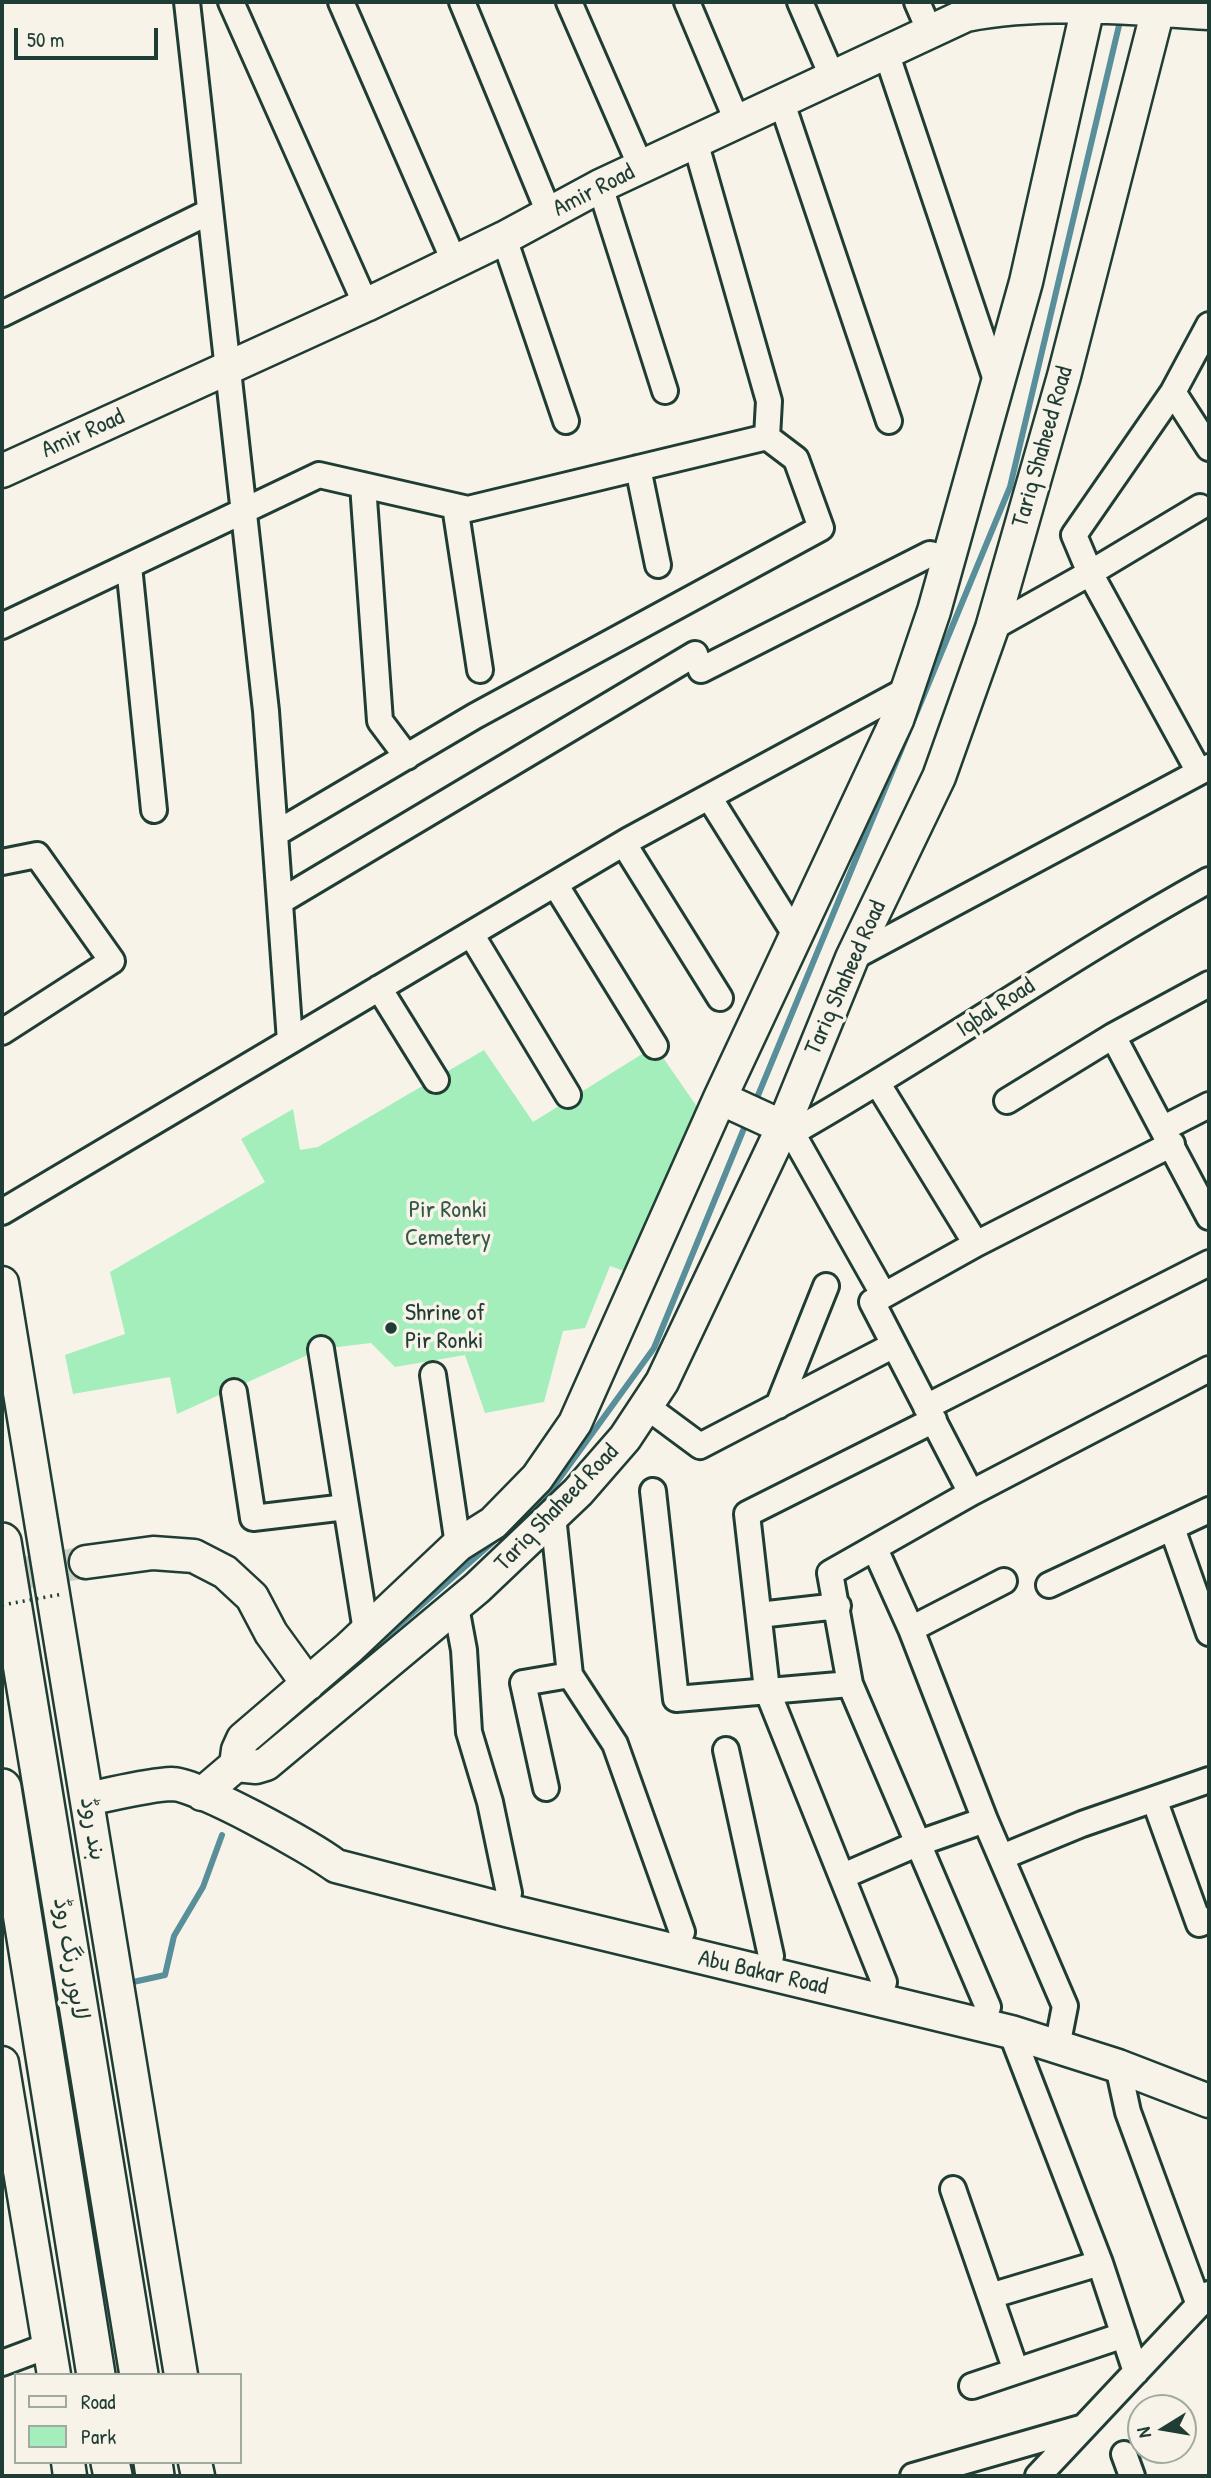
<!DOCTYPE html>
<html>
<head>
<meta charset="utf-8">
<style>
	body { margin:0 }
	#map { position:relative; width:1211px; height:2478px; overflow:hidden; background:#f7f3e8; font-family:"Patrick Hand",sans-serif }
	canvas { display:block }
	.frame { position:absolute; inset:0; border:4px solid #1f3d34; pointer-events:none }
	.legend { position:absolute; left:14px; top:2373px; width:228px; height:91px; box-sizing:border-box; background:#f7f3e8; border:2px solid #a1aaa0; margin:0; padding:9px 12px; list-style:none; font-size:21px; color:#1f3d34 }
	.legend li { display:flex; align-items:center; gap:14px; height:35px }
	.legend b { width:35px; border:2px solid #a1aaa0 }
	.north { position:absolute; left:1127px; top:2394px; width:70px; height:70px; box-sizing:border-box; background:#f7f3e8; border:2px solid #a1aaa0; border-radius:50%; rotate:259deg; font-size:19px; font-weight:700; line-height:28px; text-align:center; color:#1f3d34 }
	.north::after { content:''; display:block; margin:auto; width:24px; height:32px; background:#1f3d34; clip-path:polygon(50% 0,100% 100%,50% 72%,0 100%) }
	.scale { position:absolute; left:14px; top:28px; width:144px; height:32px; box-sizing:border-box; border:4px solid #1f3d34; border-top:0; padding-left:9px; font-size:21px; line-height:24px; white-space:nowrap; color:#1f3d34; -webkit-text-stroke:5px #f7f3e8; paint-order:stroke }
</style>
</head>
<body>
<div id="map">
<canvas width="1211" height="2478"></canvas>
<div class="frame"></div>
<ul class="legend">
<li><b style="height:9px;background:#f7f3e8"></b>Road</li>
<li><b style="height:19px;background:#a4eebc"></b>Park</li>
</ul>
<div class="north">N</div>
<div class="scale">50 m</div>
</div>
<script>
const context = document.querySelector('canvas').getContext('2d');
context.lineJoin = 'round';
function fillPath(path, color) {
  context.fillStyle = color;
  context.fill(path, 'evenodd');
}
function strokePath(path, color, width, dash) {
  context.strokeStyle = color;
  context.lineWidth = width;
  context.lineCap = dash ? 'butt' : 'round';
  context.setLineDash(dash || []);
  context.stroke(path);
}
function label(font, color, halo, rows, align = 'center') {
  context.font = font + ' "Patrick Hand","Playpen Sans Arabic",sans-serif';
  context.lineWidth = 7;
  context.setLineDash([]);
  context.textBaseline = 'middle';
  context.strokeStyle = halo;
  context.fillStyle = color;
  for (const [text, x, y, turn = 0] of rows) {
    context.save();
    context.translate(x, y);
    context.rotate((+turn || 0) * Math.PI / 180);
    context.textAlign = isNaN(turn) ? turn : align;
    if (halo) context.strokeText(text, 0, 0);
    context.fillText(text, 0, 0);
    context.restore();
  }
}
fillPath(new Path2D(`
	M655,1046L709,1124L641,1277L610,1266L585,1328L563,1331L544,1402L485,1413L465,1355L395,1367L371,1343L321,1349L177,1414L170,1377L73,1394L65,1355L125,1334L110,1272L265,1182L241,1139L293,1109L300,1150L318,1147L484,1050L533,1122Z`), '#a4eebc');
strokePath(new Path2D(`
	M754,1105L1010,487L1121,17
	M510,1527L549,1493L654,1348L747,1121
	M257,1750L502,1534
	M124,1984L165,1975L174,1936L203,1887L222,1835`), '#588f9a', 6);
strokePath(new Path2D(`
	M2,1577L86,1562`), '#cccfc4', 32, [32, 16]);
const minor = new Path2D(`
	M187,2L266,711L290,1041
	M231,2L366,305
	M341,2L454,261
	M462,2L549,213
	M569,2L641,167
	M687,2L737,121
	M800,2L832,76
	M917,2L930,32
	M886,52L997,383
	M781,100L889,421
	M695,141L769,401L767,437
	M600,186L665,391
	M504,238L566,421
	M2,314L209,212
	M1173,392L1209,448
	M638,468L658,565
	M363,485L380,721L407,757
	M455,506L480,670
	M129,566L154,810
	M2,626L319,475L468,509L767,437L796,459L821,528L475,716L275,834
	M992,628L1090,573L1200,507
	M1199,772L1090,573L1074,535L1173,392L1209,325
	M709,797L796,936
	M624,844L720,998
	M2,862L37,855L112,961L2,1032
	M555,884L655,1046
	M281,901L695,654L701,670L930,554L948,560
	M471,934L568,1095
	M852,958L1209,767
	M379,988L436,1080
	M1113,1036L1209,1217
	M878,1084L976,1244
	M1007,1101L1113,1036L1209,984
	M783,1127L797,1130C937,1050 1068,958 1209,880
	M1164,1128L1209,1105
	M791,1131L883,1294
	M2,1212L629,840L908,689
	M321,1349L366,1631
	M433,1375L458,1545
	M234,1392L253,1518L346,1507
	M646,1406L700,1446L894,1345
	M778,1406L826,1286
	M926,1407L1209,1263
	M653,1491L676,1699L850,1684
	M971,1493L872,1302L976,1244L1172,1144
	M553,1516L570,1675
	M1172,1528L1209,1633
	M875,1549L911,1629L985,1820L1065,2006L1057,2047
	M1049,1585L1209,1510
	M456,1607L464,1650L469,1732L490,1802L509,1893
	M759,1615L838,1606
	M911,1629L1004,1581
	M726,1750L771,1956
	M546,1788L523,1683L570,1675L615,1744L682,1932
	M1154,1799L1199,1924L1209,1920
	M1002,1857L1082,1824L1209,1780
	M843,1876L919,1843L985,1820
	M884,1982L767,1690L747,1514L934,1420
	M988,2007L850,1684L830,1573L971,1493L1209,1369
	M1011,2032L1100,2263L1136,2372
	M1118,2066L1128,2112L1199,2305
	M953,2189L1016,2371
	M990,2296L1100,2263
	M2,2363L50,2345
	M972,2386L1124,2335
	M1124,2454L1132,2476
	M913,2476L1084,2427
	M1038,2476L1209,2294`);
const major = new Path2D(`
	M2,471L366,305L504,238L600,186L966,15C1043,0 1130,8 1209,13
	M720,1098L783,1127
	M2,1283L181,2375
	M86,1562L153,1553L194,1556L225,1572L252,1597L271,1633L308,1684
	M236,1765L256,1767L266,1764L477,1588L578,1492L625,1438L662,1382L783,1127L852,958L939,777L992,628L1064,376L1160,2
	M202,1794L236,1765L238,1750L243,1739L349,1648L458,1545L493,1523L537,1478L575,1423L720,1098L897,720L934,611L1026,282L1089,2
	M87,1799C114,1794 145,1785 172,1784C198,1784 312,1848 336,1866L510,1911L1011,2032L1118,2066L1209,2101
	M2,2063L54,2375
	M68,2462L70,2476
	M195,2462L198,2476`);
const highway = new Path2D(`
	M2,1542L139,2375
	M2,1788L96,2375
	M110,2462L113,2476
	M153,2462L155,2476`);
strokePath(minor, '#1f3d34', 30);
strokePath(major, '#1f3d34', 37);
strokePath(highway, '#1f3d34', 42);
strokePath(minor, '#f7f3e8', 24);
strokePath(major, '#f7f3e8', 32);
strokePath(highway, '#f7f3e8', 37);
strokePath(new Path2D(`
	M2,1605L63,1594`), '#1f3d34', 3.5, [2, 5]);
for (const [x, y, r, color] of [
	[391,1328,7,"#1f3d34"]
]) {
  const dot = new Path2D();
  dot.arc(x, y, r, 0, 2 * Math.PI);
  context.fillStyle = color;
  context.fill(dot);
  strokePath(dot, '#f7f3e8', 2.5);
}
label('24px', '#1f3d34', '#f7f3e8', [
	["Amir Road",594,191,-27],
	["Amir Road",83,434,-24],
	["Tariq Shaheed Road",1043,447,-74],
	["Tariq Shaheed Road",846,978,-66],
	["Iqbal Road",996,1008,-33],
	["Tariq Shaheed Road",557,1508,-46],
	["بند روڈ",92,1829,81],
	["لاہور رنگ روڈ",70,1959,81],
	["Abu Bakar Road",763,1973,13]
]);
label('24px', '#335848', '#f7f3e8', [
	["Pir Ronki",448,1211],
	["Cemetery",448,1239]
]);
label('24px', '#1f3d34', '#f7f3e8', [
	["Shrine of",405,1314],
	["Pir Ronki",405,1342]
], 'left');
</script>
</body>
</html>
